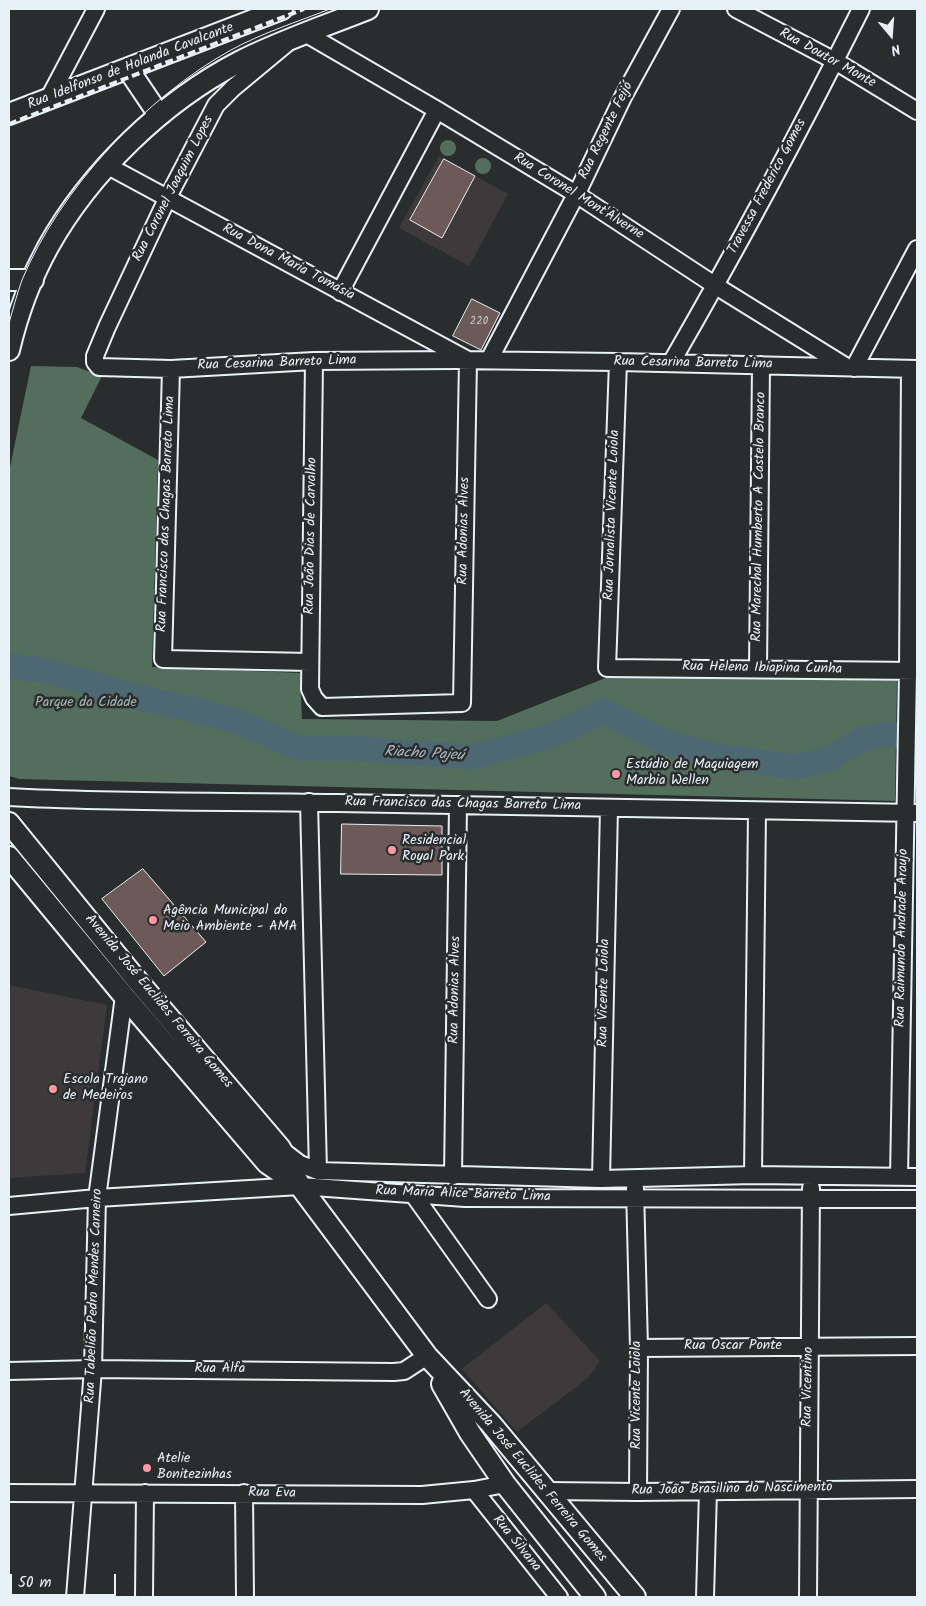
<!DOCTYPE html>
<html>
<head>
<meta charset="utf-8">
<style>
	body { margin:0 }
	#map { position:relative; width:926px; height:1606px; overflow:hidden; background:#2a2d2e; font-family:Kalam,sans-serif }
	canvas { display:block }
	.frame { position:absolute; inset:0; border:10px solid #e8f1f8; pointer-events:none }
	.north { position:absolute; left:866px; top:10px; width:50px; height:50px; -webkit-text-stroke:4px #2a2d2e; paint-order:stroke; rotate:162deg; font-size:14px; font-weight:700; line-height:20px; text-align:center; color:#e8f1f8 }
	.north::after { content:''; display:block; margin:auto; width:18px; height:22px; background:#e8f1f8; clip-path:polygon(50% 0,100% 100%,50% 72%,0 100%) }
	.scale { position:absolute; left:10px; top:1574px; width:106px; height:22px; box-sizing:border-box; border:2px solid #e8f1f8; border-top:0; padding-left:6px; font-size:15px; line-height:18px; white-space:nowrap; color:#e8f1f8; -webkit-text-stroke:4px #2a2d2e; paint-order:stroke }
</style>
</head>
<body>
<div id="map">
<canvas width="926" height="1606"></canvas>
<div class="frame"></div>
<div class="north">N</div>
<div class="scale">50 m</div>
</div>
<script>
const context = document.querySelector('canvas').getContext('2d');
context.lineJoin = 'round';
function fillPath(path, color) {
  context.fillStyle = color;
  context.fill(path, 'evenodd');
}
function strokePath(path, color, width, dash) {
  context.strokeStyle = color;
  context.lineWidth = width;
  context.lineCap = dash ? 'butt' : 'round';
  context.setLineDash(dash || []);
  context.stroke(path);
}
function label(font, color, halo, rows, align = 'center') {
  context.font = font + ' Kalam,sans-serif';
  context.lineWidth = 5;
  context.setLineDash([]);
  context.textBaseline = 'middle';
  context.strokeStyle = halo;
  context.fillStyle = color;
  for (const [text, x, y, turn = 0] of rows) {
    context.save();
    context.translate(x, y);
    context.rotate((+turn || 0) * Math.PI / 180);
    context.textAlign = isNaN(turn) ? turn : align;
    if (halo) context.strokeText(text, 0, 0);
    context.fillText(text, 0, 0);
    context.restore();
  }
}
fillPath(new Path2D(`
	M439,156L508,194L469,266L399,228Z
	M9,985L107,1005L85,1173L9,1178Z
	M546,1303L600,1361L588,1378L517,1432L462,1369Z`), '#3e3a3b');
fillPath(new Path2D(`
	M440 148a8 8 0 1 1 16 0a8 8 0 1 1-16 0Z
	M475 166a8 8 0 1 1 16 0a8 8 0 1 1-16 0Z
	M31,366L77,367L102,376L81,418L158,460L152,667L300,673L302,719L497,721L613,675L897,681L895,801L19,779L9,776V472Z`), '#536e5d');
strokePath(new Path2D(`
	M9,666L49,671L144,699L201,711L242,723L298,748H348L472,757L554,735L604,711L663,741L722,757L795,767L829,759L864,738L891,734L917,739`), '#4d6872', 25);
const building = new Path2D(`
	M444,159L475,176L442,238L410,220Z
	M472,299L500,313L481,350L453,336Z
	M342,824L442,826V875L341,874Z
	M143,869L206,942L164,976L102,899Z`);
fillPath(building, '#6c5958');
strokePath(building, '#e8f1f8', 1);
const minor = new Path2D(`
	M736,9L835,61L917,111
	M305,33L437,110L576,194L716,286L845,366
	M286,44L233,88L216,105L167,199L107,327L95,356V362L99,367L171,369L314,361L456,360L618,362L917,369
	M49,98L96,9
	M108,166L466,359
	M340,292L437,110
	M489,360L580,187L623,97L671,9
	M314,361L310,689L314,698L322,707L462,703L468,360
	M618,362L607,668L917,671
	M671,363C738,247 801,129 861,9
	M854,368L917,249
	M171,369L163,659L310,662
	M758,669L761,365
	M9,797C118,803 228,801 337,803C531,806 724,810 917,813
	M309,802L318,1171
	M283,1151L300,1164L318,1171L601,1179L753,1175L917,1177
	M753,1175L757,811
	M453,1176L458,805
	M899,1177L908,671L910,369
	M601,1179L609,808
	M635,1188L639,1348L638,1492
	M413,1194L488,1299
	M9,1206L97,1198L300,1186L465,1198L917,1199
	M639,1348L917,1346
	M9,1371L93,1369L394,1372L404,1371L427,1356
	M474,1490L559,1597
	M547,1491L638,1492L917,1489
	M9,1493L422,1495L474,1490L505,1484
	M244,1493L245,1597
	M75,1597L93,1369L97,1198L124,996
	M144,1597L145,1493
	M705,1597L708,1491
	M808,1597L811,1188`);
const major = new Path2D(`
	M128,69L159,115
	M9,114L282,9
	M9,280H33
	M9,350C17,316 31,278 48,247C90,172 162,102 239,62C280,41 325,26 368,9
	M9,823L136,979L280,1148L300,1186L427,1356L491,1424L635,1597
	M9,857L124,996L267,1163L296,1183
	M442,1384L470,1433L505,1484L595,1597`);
strokePath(minor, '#e8f1f8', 20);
strokePath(major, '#e8f1f8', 24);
strokePath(minor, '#2a2d2e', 16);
strokePath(major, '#2a2d2e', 20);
strokePath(new Path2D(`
	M9,323C13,309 17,294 22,280C60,189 146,97 231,50C262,33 297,22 330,9`), '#e8f1f8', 1);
strokePath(new Path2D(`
	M9,124L304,9`), '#e8f1f8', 4, [8, 4]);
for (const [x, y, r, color] of [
	[616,774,5,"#ff9aa2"],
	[392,850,5,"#ff9aa2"],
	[153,920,5,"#ff9aa2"],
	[53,1089,5,"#ff9aa2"],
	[147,1468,5,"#ff9aa2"]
]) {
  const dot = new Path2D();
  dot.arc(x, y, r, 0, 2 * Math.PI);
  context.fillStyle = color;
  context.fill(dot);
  strokePath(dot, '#2a2d2e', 2);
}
label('11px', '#c9cbd0', null, [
	["220",479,322]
]);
label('14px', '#e8f1f8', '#2a2d2e', [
	["Rua Doutor Monte",827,59,29],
	["Rua Idelfonso de Holanda Cavalcante",131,67,-21],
	["Rua Regente Feijó",607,131,-64],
	["Travessa Frederico Gomes",768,187,-62],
	["Rua Coronel Joaquim Lopes",174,189,-63],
	["Rua Coronel Mont'Alverne",578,197,32],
	["Rua Dona Maria Tomásia",288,263,28],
	["Rua Cesarina Barreto Lima",277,364,-2],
	["Rua Cesarina Barreto Lima",693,364,1],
	["Rua Francisco das Chagas Barreto Lima",167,514,-88],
	["Rua Jornalista Vicente Loiola",613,515,-88],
	["Rua Marechal Humberto A Castelo Branco",760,517,-89],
	["Rua Adonias Alves",465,531,-89],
	["Rua João Dias de Carvalho",312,536,-89],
	["Rua Helena Ibiapina Cunha",762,669,1],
	["Rua Francisco das Chagas Barreto Lima",463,805,1],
	["Rua Raimundo Andrade Araujo",903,938,-89],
	["Rua Adonias Alves",456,990,-89],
	["Rua Vicente Loiola",605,993,-89],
	["Avenida José Euclides Ferreira Gomes",158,1002,50],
	["Rua Maria Alice Barreto Lima",463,1195,2],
	["Rua Tabelião Pedro Mendes Carneiro",95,1296,-88],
	["Rua Oscar Ponte",733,1347],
	["Rua Alfa",220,1370],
	["Rua Vicentino",809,1387,-89],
	["Rua Vicente Loiola",638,1395,-90],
	["Avenida José Euclides Ferreira Gomes",532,1476,50],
	["Rua João Brasilino do Nascimento",732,1490,-1],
	["Rua Eva",272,1494,1],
	["Rua Silvana",516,1544,51]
]);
label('14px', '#a5b6b2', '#2a2d2e', [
	["Parque da Cidade",86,704]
]);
label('14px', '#e8f1f8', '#2a2d2e', [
	["Estúdio de Maquiagem",626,766],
	["Marbia Wellen",626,782],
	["Residencial",402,842],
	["Royal Park",402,858],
	["Agência Municipal do",163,912],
	["Meio Ambiente - AMA",163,928],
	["Escola Trajano",63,1081],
	["de Medeiros",63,1097],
	["Atelie",157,1460],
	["Bonitezinhas",157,1476]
], 'left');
label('italic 15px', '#aabac2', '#2a2d2e', [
	["Riacho Pajeú",424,755,3]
]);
</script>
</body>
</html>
